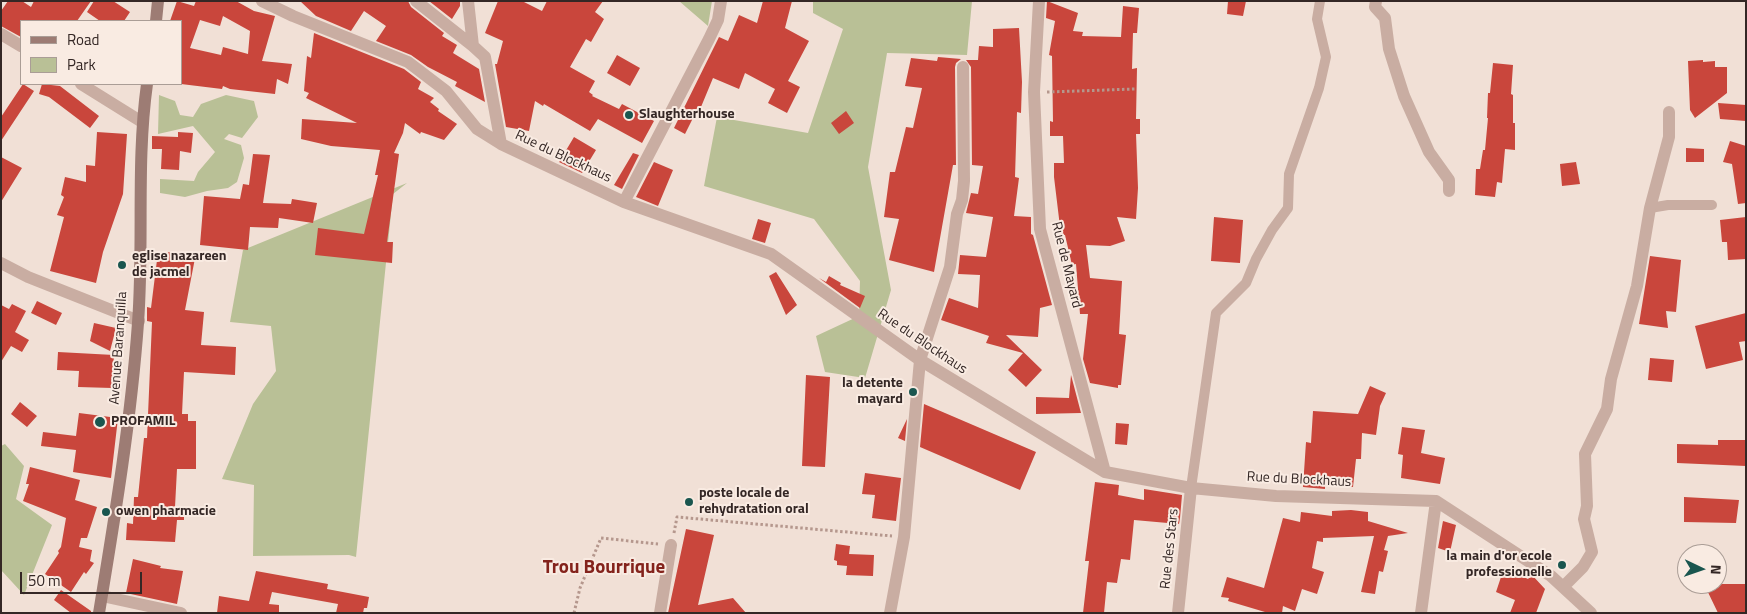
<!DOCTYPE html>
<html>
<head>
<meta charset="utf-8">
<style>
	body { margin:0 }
	#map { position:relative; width:1747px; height:614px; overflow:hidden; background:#f1e0d6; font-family:"Titillium Web",sans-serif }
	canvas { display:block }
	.frame { position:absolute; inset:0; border:2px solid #342725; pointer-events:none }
	.legend { position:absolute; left:20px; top:20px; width:162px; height:65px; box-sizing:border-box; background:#f9ebe2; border:1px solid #aa9d96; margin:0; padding:6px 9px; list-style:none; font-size:15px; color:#342725 }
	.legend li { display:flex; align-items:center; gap:10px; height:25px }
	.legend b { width:25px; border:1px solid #aa9d96 }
	.north { position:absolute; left:1677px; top:544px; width:50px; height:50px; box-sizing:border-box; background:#f9ebe2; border:1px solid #aa9d96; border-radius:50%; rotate:93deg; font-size:14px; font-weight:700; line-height:20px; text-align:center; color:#342725 }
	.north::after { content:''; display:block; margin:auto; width:18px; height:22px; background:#1a564f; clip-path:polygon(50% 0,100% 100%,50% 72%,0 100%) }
	.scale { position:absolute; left:20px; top:572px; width:122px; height:22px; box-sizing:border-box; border:2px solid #342725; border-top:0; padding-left:6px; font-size:15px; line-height:18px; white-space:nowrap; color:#342725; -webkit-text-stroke:4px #f9ebe2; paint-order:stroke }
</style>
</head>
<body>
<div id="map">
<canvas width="1747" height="614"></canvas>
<div class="frame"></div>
<ul class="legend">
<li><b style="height:6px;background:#9d7c74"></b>Road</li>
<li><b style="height:14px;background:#b9c096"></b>Park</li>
</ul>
<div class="north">N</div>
<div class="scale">50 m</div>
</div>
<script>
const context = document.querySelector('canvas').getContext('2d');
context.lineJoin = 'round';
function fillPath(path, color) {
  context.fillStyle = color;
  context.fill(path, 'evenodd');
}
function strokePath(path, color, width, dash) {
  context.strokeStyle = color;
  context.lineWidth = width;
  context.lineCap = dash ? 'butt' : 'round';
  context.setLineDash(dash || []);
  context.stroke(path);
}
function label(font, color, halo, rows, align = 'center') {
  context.font = font + ' "Titillium Web",sans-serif';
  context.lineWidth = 4;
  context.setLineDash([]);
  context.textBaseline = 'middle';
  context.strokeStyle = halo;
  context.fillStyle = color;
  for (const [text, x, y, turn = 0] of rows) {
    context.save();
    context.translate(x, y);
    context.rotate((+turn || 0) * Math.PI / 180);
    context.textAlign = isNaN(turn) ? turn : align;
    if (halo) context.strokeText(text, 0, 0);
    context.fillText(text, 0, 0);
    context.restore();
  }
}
fillPath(new Path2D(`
	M679,1H712L708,26Z
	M813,1H972L967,55L887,53L868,167L891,290L865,378L825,372L816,336L859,316L860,281L814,219L704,186L717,117L808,133L843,29L813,13Z
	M159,95L175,101L180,115L193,117L201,104L226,95L254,101L258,117L242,138L229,134L224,139L241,145L244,158L237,182L228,188L207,191L185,197L160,193V179L194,181L198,172L215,152L193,126L158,134Z
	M407,183L393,194L356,557L349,555L253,556L254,485L222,479L253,404L276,371L271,326L230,322L243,250Z
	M5,444L24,466L16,499L52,525L24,595L1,570V446Z`), '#b9c096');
fillPath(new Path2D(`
	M8,1H22L31,7L34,1H91L77,21H21V37L1,26V11Z
	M94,1H113L130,12L124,21H100L87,12Z
	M177,1L194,6L196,1H236L254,11L275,16L262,61L292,64L288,84L277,79L275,94L230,89L223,86L222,89L181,84V21H170ZM223,16L250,31L248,54L223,47L221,55L190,48L200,20L220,26Z
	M300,1H408L411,7L444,33L442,36L457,45L453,53L479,69L485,102L455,86L457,82L428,67L411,55L376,41L386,26L364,11L351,31L316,16Z
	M429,1H460V6L452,19Z
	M498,1H522L542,11L547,1H603L595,12L604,19L591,42L586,39L570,67L595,81L589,92L593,95L592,96L619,109L622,104L654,121L642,143L598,119L590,131L544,104L543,106L535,101L529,131L506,127L495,64H497L503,41L485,33Z
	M763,1H792L785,28L809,41L788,81L800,87L787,113L768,103L775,89L745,73L739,89L713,78L701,107L699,106L685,134L674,128L719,37L728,41L739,15L757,23Z
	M1047,1L1078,13L1073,31L1083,32L1082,36L1121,37L1123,6L1139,8L1137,33H1133L1132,69L1137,68L1136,119H1140V134H1136L1138,188L1136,219L1117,217L1125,241L1110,246L1086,245L1090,278L1122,281L1119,334L1126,335L1121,385H1118V388L1090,383L1083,359L1088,314H1080L1076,264L1072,265L1065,235H1061L1054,177V163H1064L1063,136H1050V121L1053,122L1052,56L1049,55L1055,21L1046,18Z
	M1228,1H1246L1243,16L1227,14Z
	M1019,28L1022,82L1021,113L1017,112L1015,177L1019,178L1014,216L1031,217V234L1033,235L1052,305L1040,308L1038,337L1006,335L1042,370L1026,387L1008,370L1023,353L986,343L989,336L941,320L949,298L978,308L980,275L958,274L960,255L986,257L993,217L966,213L971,193L978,194L983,166L972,165L971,67L966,60H978L979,46L993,47V29Z
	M314,33L404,69L421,82L418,89L434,98L430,102L439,109L438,111L457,124L444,140L421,132L420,134L405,123L403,133L394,153L399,154L387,242H393L392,263L315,255L318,228L364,234L378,175H375L380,150L331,146L301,139L302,119L357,123L306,98L309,93L304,91L307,56L311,58Z
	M617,55L640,68L630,86L607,73Z
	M938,57L961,59L956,63L955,67L956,165H953L934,272L889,260L899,219L884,217L890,172H895L906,127L913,128L922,88L905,86L911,58L937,61Z
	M1703,60V62L1715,61V67H1727V93L1695,118L1690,110L1688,61Z
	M1493,63L1513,65L1511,94L1513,95V123H1515V150L1505,149L1502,183L1497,182L1495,197L1475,195L1476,169H1480L1483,150H1485L1488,118H1487L1488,93H1490Z
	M23,84L34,91L1,141V117Z
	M42,84L60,86L99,116L90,128L49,97L39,94Z
	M1718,103L1746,105V121L1720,119Z
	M846,111L854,123L839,134L831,123Z
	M97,132L127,134L123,194L103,252L96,283L50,271L64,217L57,215L64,197L61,195L65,177L86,182V165L95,166Z
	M178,132L193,133L191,153L180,151L179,170L161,169L162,149H152V136L178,137Z
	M574,137L596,150L582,173L559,162Z
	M1730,141L1746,146V203L1738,204L1732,164L1723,162Z
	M1686,148L1704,149V162H1686Z
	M633,153L639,155L622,189L614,185Z
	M253,154L270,155L263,203L291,204L292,199L317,203L313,223L279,218L278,228L250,227L248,250L200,245L204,196L240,199L243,184L249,185Z
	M1,157L22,168L1,202Z
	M654,162L673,170L658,206L636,197Z
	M1576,162L1580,184L1562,186L1560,164Z
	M1214,217L1243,220L1240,263L1211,261Z
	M1746,217V259L1728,260L1727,242H1722L1720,220Z
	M758,219L771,223L765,243L752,239Z
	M158,252L196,253L185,310L204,312L201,345L236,347L235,375L184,372L182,414H188V421H196V469H177L175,507L184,508V520H177L175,542L126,540L127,523L133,524L134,497H138L144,438H147L152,322L147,321V307L151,308Z
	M1650,256L1681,260L1676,312L1666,311L1668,328L1639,324Z
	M776,272L797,305L786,315L769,276Z
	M829,276L841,283L840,285L865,296L860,308L819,278L826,282Z
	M37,301L62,313L56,325L31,313Z
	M12,304L26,311L15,332L29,340L22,352L11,346L1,362V305L9,309Z
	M1746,313V341L1739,342L1743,360L1706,369L1695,326Z
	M94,323L116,328L110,351L90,341Z
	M58,352L114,355L112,388L78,387L79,371L57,370Z
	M1650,358L1674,360L1672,382L1648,380Z
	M806,375L830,377L825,467L802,466Z
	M1071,375L1081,413L1036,414V397L1069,398Z
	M1370,386L1386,393L1380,406L1376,435L1362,433L1361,459H1356L1353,487L1325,484V489L1303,487L1306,442L1311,443L1313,411L1358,414Z
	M20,402L37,416L27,427L11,414Z
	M924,404L1036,452L1020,490L920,447Z
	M79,413L118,418L111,478L73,472L76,450L41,446L43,432L76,436Z
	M907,419L905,441L898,438Z
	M1116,423L1129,424L1127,445L1115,444Z
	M1402,427L1425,430L1421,453L1445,458L1440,484L1401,478L1403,455L1398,454Z
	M1718,440H1746V466L1677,463V444L1718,445Z
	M30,467L80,480L75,500L97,507L87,538H81L79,547L92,550L90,561L94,563L86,574L84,572L71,592L45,574L59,553L58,551L61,547L66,518L23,501L29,484H26Z
	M865,473L901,478L896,521L872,518L875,495L862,494Z
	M1095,482L1119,485L1118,495L1144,500V489L1182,495L1180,518L1179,524L1134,520L1130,560L1121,559L1117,583L1107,582L1104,613H1083L1089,561H1085Z
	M1684,497L1739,500L1736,523L1684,522Z
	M1351,510L1368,512V521L1408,533L1388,536L1384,550L1388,551L1383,572L1379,571L1375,594L1361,592L1374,536L1323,538V542L1317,541L1312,568L1324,572L1317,594L1302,589L1295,611L1283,606L1282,613L1265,612L1228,601L1229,598L1221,597L1227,577L1264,588L1283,518L1300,522L1301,512L1332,516V511Z
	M1443,521L1456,525L1450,552L1438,548Z
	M686,529L714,535L698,605L733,598L746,613H668Z
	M836,544L850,546L849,554L874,555L873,576L846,575L847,566L837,565V561L834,560Z
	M133,559L161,566L160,568L183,571L177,604L126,593Z
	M1504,568L1528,579L1532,575L1545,589L1536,613H1510L1515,600L1496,592Z
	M256,571L328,584L327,589L369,597L367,608H364L363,613H336L338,604L272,592L269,604L279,605V613H217L219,596L249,601Z
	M1704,584H1746V613H1718Z
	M61,590L91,611V613H71L54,600Z`), '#c9463c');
strokePath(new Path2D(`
	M1047,92L1135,89
	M674,533L677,517L892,536
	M574,613L580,588L601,538L658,544`), '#b5978d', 3, [2.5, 2.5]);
strokePath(new Path2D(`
	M1650,208L1668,205H1712
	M1191,488L1216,313L1246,283L1256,259L1272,230L1288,208L1289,174L1319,88L1326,57L1317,19L1320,1`), '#c9ada2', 10);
strokePath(new Path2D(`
	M262,1L293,16L408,62L446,91L477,129L501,144L624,202L771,254L920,360L1105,472L1191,488L1276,496L1436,501L1551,576L1591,613
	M416,1L473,46
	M468,1L473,46L485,57L501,144
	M1039,1L1034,92L1040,229L1105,472
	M1376,1L1375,7L1385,18L1389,49L1404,96L1429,152L1449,180V191
	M1,34L21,46
	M81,84L142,122
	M624,202L709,39L718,20L721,1
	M1,263L28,277L139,321
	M1563,587L1583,567L1592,552L1584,519L1587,506L1585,454L1607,409L1611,379L1637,286L1650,208L1669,137V112
	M102,596L181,613
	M660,613L671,545
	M890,613L904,537L920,360L950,267L957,214L962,200L964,181L963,67
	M1178,613L1191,488
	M1421,613L1436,501`), '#c9ada2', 12);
strokePath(new Path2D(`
	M156,21L158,1
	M99,613C115,516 131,420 138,323C144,243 136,163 147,84`), '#9d7c74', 12);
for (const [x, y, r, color] of [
	[629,115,5,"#1a564f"],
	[122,265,5,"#1a564f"],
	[913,392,5,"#1a564f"],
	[100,422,6,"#1a564f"],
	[689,502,5,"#1a564f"],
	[106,512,5,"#1a564f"],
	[1562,565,5,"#1a564f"]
]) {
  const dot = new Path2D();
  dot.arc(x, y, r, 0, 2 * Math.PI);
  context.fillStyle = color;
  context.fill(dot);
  strokePath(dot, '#f9ebe2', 2);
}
label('bold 14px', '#342725', '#f9ebe2', [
	["Slaughterhouse",639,115],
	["eglise nazareen",132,257],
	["de jacmel",132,273],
	["la detente",903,384,"right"],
	["mayard",903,400,"right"],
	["PROFAMIL",111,422],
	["poste locale de",699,494],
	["rehydratation oral",699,510],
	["owen pharmacie",116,512],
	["la main d'or ecole",1552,557,"right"],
	["professionelle",1552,573,"right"]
], 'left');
label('14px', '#342725', '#f9ebe2', [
	["Rue du Blockhaus",563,157,25],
	["Rue de Mayard",1066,265,76],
	["Rue du Blockhaus",922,342,34],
	["Avenue Baranquilla",119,348,-86],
	["Rue du Blockhaus",1299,480,3],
	["Rue des Stars",1170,549,-84]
]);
label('bold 19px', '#84231c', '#f9ebe2', [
	["Trou Bourrique",604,568]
]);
</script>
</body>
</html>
